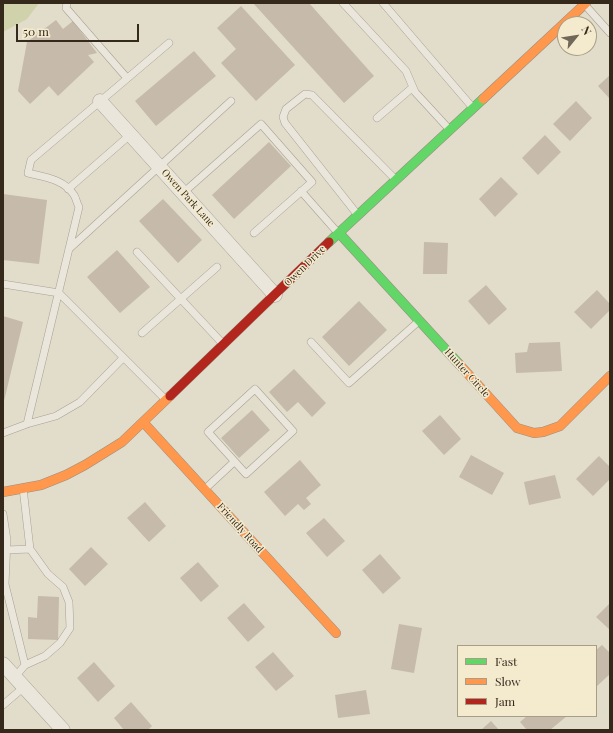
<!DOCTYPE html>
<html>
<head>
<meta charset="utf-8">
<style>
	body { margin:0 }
	#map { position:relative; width:613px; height:733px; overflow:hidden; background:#e2dcca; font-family:"Playfair Display",serif }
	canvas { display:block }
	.frame { position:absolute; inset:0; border:4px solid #35291c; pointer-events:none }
	.legend { position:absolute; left:457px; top:645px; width:140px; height:72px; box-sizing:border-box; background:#f4ebcf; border:1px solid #a89d87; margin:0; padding:5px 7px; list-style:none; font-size:12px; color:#35291c }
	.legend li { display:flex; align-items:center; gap:8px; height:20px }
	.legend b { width:20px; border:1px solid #a89d87 }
	.north { position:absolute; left:557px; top:16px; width:40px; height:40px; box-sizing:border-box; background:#f4ebcf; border:1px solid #a89d87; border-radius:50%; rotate:60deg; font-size:11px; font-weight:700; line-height:16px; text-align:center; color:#35291c }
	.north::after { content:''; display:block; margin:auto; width:14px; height:18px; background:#726859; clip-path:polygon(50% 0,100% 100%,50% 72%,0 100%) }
	.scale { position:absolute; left:16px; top:24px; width:123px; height:18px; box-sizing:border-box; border:2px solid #35291c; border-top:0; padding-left:5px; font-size:12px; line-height:14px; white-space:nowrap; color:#35291c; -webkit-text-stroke:3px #f4ebcf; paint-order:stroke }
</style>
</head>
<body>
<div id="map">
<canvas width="613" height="733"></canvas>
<div class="frame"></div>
<ul class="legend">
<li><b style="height:5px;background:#63d668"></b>Fast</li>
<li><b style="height:5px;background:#ff974d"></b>Slow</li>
<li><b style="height:5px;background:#b3261e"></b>Jam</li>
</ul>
<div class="north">N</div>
<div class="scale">50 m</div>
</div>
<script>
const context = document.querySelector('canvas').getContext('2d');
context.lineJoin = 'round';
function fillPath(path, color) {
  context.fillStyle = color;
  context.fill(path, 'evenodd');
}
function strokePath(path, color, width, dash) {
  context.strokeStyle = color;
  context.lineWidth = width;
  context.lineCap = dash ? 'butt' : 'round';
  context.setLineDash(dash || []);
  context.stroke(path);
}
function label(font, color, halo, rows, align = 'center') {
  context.font = font + ' "Playfair Display",serif';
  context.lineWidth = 3;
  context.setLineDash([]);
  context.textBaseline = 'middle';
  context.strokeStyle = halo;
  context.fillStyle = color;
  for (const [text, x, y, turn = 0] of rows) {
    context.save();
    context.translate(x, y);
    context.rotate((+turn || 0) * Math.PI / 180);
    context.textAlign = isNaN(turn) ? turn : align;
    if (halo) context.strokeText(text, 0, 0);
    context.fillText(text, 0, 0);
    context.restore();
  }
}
fillPath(new Path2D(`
	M3,3H39L27,19L3,32Z`), '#d0d2ac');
fillPath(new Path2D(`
	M253,3H309L374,76L344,103Z
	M241,6L295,65L256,101L221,63L236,49L217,28Z
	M56,20L63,29L73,21L97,53L88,55L94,62L58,96L49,86L30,104L18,91L27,42Z
	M194,51L216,76L156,126L135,101Z
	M610,75V99L598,86Z
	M576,101L592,118L570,141L553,124Z
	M545,135L561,152L538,175L522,158Z
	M269,142L291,166L234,219L212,195Z
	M501,177L518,194L495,217L479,199Z
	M3,194L47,200L39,264L3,260Z
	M163,199L202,240L178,263L139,221Z
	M424,242L448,243L447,274H423Z
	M117,250L150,287L120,313L87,277Z
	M486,285L507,309L489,325L468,301Z
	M597,290L610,304V310L591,329L574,312Z
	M359,301L387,330L349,366L322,337Z
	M3,316L23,322L4,401H3Z
	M560,342L562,371L516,373L515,353L527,352L529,343Z
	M294,369L326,403L312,417L298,402L287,412L269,392Z
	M252,410L270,430L239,458L221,438Z
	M440,415L461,439L444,455L422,431Z
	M471,455L504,473L492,495L459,477Z
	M599,456L610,467V479L593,496L576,479Z
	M300,460L321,485L306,498L311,504L304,510L298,504L285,516L264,492Z
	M555,475L561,498L529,505L524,482Z
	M145,502L166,526L149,542L127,518Z
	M324,518L345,541L327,557L306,533Z
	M91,547L108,564L85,586L69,569Z
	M380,554L401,578L383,594L362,570Z
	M198,562L219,586L201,602L180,578Z
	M38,596L59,597L58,640L28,639V617L37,618Z
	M244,603L265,627L248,642L227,618Z
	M610,603V630L596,617Z
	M399,624L422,628L414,673L391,669Z
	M602,645L610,653V674L596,687V650Z
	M273,652L294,676L276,691L255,667Z
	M94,662L115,686L98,702L77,678Z
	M366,690L370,714L338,718L335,695Z
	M131,702L152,726L148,730H124L114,718Z
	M527,716H567L550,730H527L520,722Z
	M491,721L499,730H481Z`), '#c6baab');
const lane = new Path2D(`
	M67,3L66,8L127,78
	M343,3L406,71L415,92L449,129
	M383,3L473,108
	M585,5L610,33
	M377,118L413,87
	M68,189L130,135
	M301,191L338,233
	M183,193L261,124L312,182L254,233
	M357,214L285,123L283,117L286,109L305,94L312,95L396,180
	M69,249L231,101
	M137,252L223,344
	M3,284L59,293L165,399
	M142,333L217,267
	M311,342L349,383L419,321
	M255,389L293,431L246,474L208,432Z
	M27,424L79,207C77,204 76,198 74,195C64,179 44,177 28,173L31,160L169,43
	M3,433L27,424L56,416L80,402L123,358
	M23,488L30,549L48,574L63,587L69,602L70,628L60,643L45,656L25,665
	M205,489L234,462
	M3,514L7,540L5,584L25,665L15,677
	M7,550L30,549
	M3,705L24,687`);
const street = new Path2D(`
	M100,101L275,295
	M3,664L63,730`);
const fast = new Path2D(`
	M339,233L459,364
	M329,242L483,99`);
const slow = new Path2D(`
	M483,99L586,3
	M459,364L517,428L534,433L543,432L560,426L610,376
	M143,422L336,633
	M3,492L41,485L66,475L85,465L122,442L170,396`);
const jam = new Path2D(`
	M170,396L329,242`);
strokePath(lane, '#a7a194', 8);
strokePath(street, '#a7a194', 15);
strokePath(fast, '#979083', 10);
strokePath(slow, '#979083', 10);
strokePath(jam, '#979083', 10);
strokePath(lane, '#eae6db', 7);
strokePath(street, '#eae6db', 14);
strokePath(fast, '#63d668', 9);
strokePath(slow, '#ff974d', 9);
strokePath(jam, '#b3261e', 9);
label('10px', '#35291c', '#f4ebcf', [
	["Owen Park Lane",188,198,48],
	["Owen Drive",305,266,-44],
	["Hunter Circle",467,373,48],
	["Friendly Road",240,528,48]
]);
</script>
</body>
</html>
